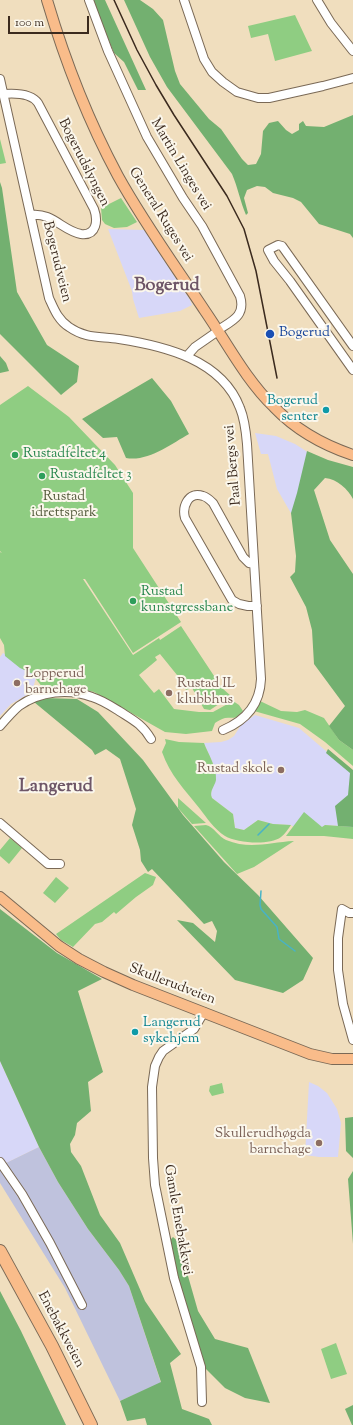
<!DOCTYPE html>
<html>
<head>
<meta charset="utf-8">
<style>
	body { margin:0 }
	#map { position:relative; width:353px; height:1425px; overflow:hidden; background:#f0debe; font-family:"Sorts Mill Goudy",serif }
	canvas { display:block }
	.scale { position:absolute; left:8px; top:16px; width:81px; height:18px; box-sizing:border-box; border:2px solid #3b2a1e; border-top:0; padding-left:5px; font-size:12px; line-height:14px; white-space:nowrap; color:#3b2a1e; -webkit-text-stroke:3px #fbf7ec; paint-order:stroke }
</style>
</head>
<body>
<div id="map">
<canvas width="353" height="1425"></canvas>
<div class="scale">100 m</div>
</div>
<script>
const context = document.querySelector('canvas').getContext('2d');
context.lineJoin = 'round';
function fillPath(path, color) {
  context.fillStyle = color;
  context.fill(path, 'evenodd');
}
function strokePath(path, color, width, dash) {
  context.strokeStyle = color;
  context.lineWidth = width;
  context.lineCap = dash ? 'butt' : 'round';
  context.setLineDash(dash || []);
  context.stroke(path);
}
function label(font, color, halo, rows, align = 'center') {
  context.font = font + ' "Sorts Mill Goudy",serif';
  context.lineWidth = 4;
  context.setLineDash([]);
  context.textBaseline = 'middle';
  context.strokeStyle = halo;
  context.fillStyle = color;
  for (const [text, x, y, turn = 0] of rows) {
    context.save();
    context.translate(x, y);
    context.rotate((+turn || 0) * Math.PI / 180);
    context.textAlign = isNaN(turn) ? turn : align;
    if (halo) context.strokeText(text, 0, 0);
    context.fillText(text, 0, 0);
    context.restore();
  }
}
fillPath(new Path2D(`
	M108,229L144,230L190,300L192,305L180,311L139,318L133,299L132,291Z
	M255,433L276,436L295,444L306,451L318,465L292,515L277,489L268,454H261Z
	M3,653L37,674L32,692L11,704L0,716V657Z
	M255,715L299,728L353,774V827L325,825L314,833H302L291,825L273,824L258,820L244,830L235,828L233,814L212,798L211,795L214,766L204,743L221,742L228,740L234,736L241,725Z
	M0,1061L39,1147L0,1166Z
	M309,1082L318,1086L327,1093L337,1109L341,1123L338,1157H319L305,1155Z`), '#d7d7f8');
fillPath(new Path2D(`
	M39,1147L58,1182L88,1229L119,1270L129,1286L161,1383L120,1401L65,1288L0,1183V1166Z`), '#bfc2dd');
fillPath(new Path2D(`
	M295,15L312,51L275,61L268,34L251,38L248,26Z
	M0,139L6,163L0,164Z
	M121,198L137,222L127,227L114,228L105,224L102,220L101,208Z
	M28,386L69,417L115,465L133,493V548L181,622L133,653L85,579H83L133,655L159,638L160,640L181,626L222,688L231,696L210,710L204,709L192,688L186,690L177,675L160,654L155,657L157,660L139,675L154,693L159,689L174,709L199,712H213L233,701L239,705L243,711C236,720 234,717 225,718C221,719 218,721 215,723L212,731L186,734L165,732L94,692L73,687L57,688L56,687L43,688L36,679L35,675L20,668L5,656L4,645L0,638V552L2,553L0,551V405Z
	M260,701L281,711L297,712L305,710L324,718L339,740L353,750V766L325,742L300,724L254,711Z
	M165,739L179,742L204,743C208,754 217,767 216,780C215,786 209,791 212,798L233,814L235,828L244,830L258,820L273,824L291,825C288,829 285,834 281,837C269,846 237,843 225,836C214,829 207,818 200,809C185,790 170,775 162,752L166,743Z
	M178,798L206,823L192,824L178,808Z
	M304,812L322,827L325,825L353,827V839L324,836H286Z
	M206,825C214,827 219,837 226,840C250,850 270,842 294,841L254,867L237,874L194,826Z
	M10,838L22,848L9,864L0,856V850Z
	M145,873L156,877L153,885L136,897L116,914L114,912L102,922L95,924L73,947L61,940L56,934Z
	M56,877L69,888L55,903L43,893Z
	M222,1083L224,1093L212,1096L209,1091L210,1086Z
	M336,1343L347,1374L331,1379L321,1349Z`), '#8fcd82');
fillPath(new Path2D(`
	M92,0H105L146,90H138L124,62L114,53Z
	M124,0H140L153,9L163,20L175,71L180,84L209,119L221,129L242,159L248,165L256,164L261,154L263,131L269,123L278,121L286,130L292,134L299,130V124L303,121L306,126L324,127L353,115V238L350,234L319,224L301,202L293,198L273,193L265,187L257,186L247,190L244,198L248,213L246,215C240,201 238,188 232,174L167,87L150,57Z
	M0,182L2,188L17,292L47,345L79,366L77,382L61,395L0,334Z
	M0,356L6,363L9,371L0,373Z
	M152,378L171,401L189,434C171,444 148,462 126,458L117,437L103,438L82,419Z
	M307,451L328,460L353,467V499C348,489 337,479 325,478L314,490L330,540L353,574V750L339,740L329,726L345,706L314,664L312,630L306,607L290,577L295,572L296,556L291,513L297,493Z
	M44,698L77,699L98,712L143,760L183,815L224,862L258,895L313,958L303,980L283,993L235,980L177,920L193,923L215,942L217,931L212,921L204,924L152,869L148,872L141,861L140,850L132,825L136,809L120,759L106,749L95,755L92,750L34,702Z
	M328,749L353,770V827L338,826L335,806L348,795L350,773L326,753Z
	M0,909L57,953L102,979L78,991L103,1072L88,1082L91,1111L77,1123L75,1135L70,1144L71,1152L81,1166L100,1215L120,1243L145,1301L181,1354L170,1363L182,1409L209,1419L212,1425H147L145,1418L127,1421L120,1401L161,1382L129,1286L119,1270L88,1229L58,1182L39,1147L0,1061Z
	M353,1117V1158L346,1151L345,1118Z
	M353,1171V1244L348,1179Z
	M173,1237L181,1244L186,1255L184,1262L198,1311L215,1339L248,1348L270,1403L245,1398L225,1388L203,1366L173,1269L170,1240Z
	M0,1291L21,1331L66,1425H0Z
	M353,1405V1425H352L345,1409Z`), '#73b070');
strokePath(new Path2D(`
	M258,835L269,824
	M261,891L260,905L261,909L277,927L279,939L295,951`), '#48b3c6', 1.5);
const minor = new Path2D(`
	M89,0L108,51L147,137L183,198L202,226L240,296C246,316 232,321 218,330
	M184,0L204,59L212,72L223,82L237,92L258,98H269L323,86L353,78
	M317,0L331,23L353,51
	M0,79L49,298C54,309 58,320 69,327C86,339 100,336 119,339C165,346 222,360 240,408C245,420 246,432 247,444L261,679C260,704 247,720 223,730
	M3,94C15,93 31,93 38,103L94,209C98,220 97,236 81,234C63,231 52,212 31,215
	M353,346L282,246L278,245L268,250L274,261L290,281L353,370
	M187,356L195,347L218,331
	M254,564L249,563L243,557L213,503C210,500 207,497 203,496C188,491 182,507 185,518L232,600L239,604L248,606H257
	M0,726C6,719 12,712 19,706C40,691 69,688 92,697C102,700 111,706 119,711C133,720 142,724 151,739
	M0,823L48,864H60
	M353,913H349L342,909L338,938V970L343,1004L353,1040
	M0,1162L22,1194L50,1243L82,1305
	M202,1402L201,1367L174,1278L155,1185L153,1158L152,1087L155,1066L159,1057L163,1051L194,1029L204,1012`);
const major = new Path2D(`
	M47,0C65,61 88,120 118,176C144,223 176,267 205,311C227,343 246,380 274,407C296,430 323,445 353,455
	M0,897L59,946L79,959L104,972L133,985L310,1054L332,1059H353`);
const highway = new Path2D(`
	M0,1251L52,1346L91,1425`);
strokePath(minor, '#7a6956', 10);
strokePath(major, '#7a6956', 12);
strokePath(highway, '#7a6956', 14);
strokePath(minor, '#fff', 8);
strokePath(major, '#f9bc8a', 10);
strokePath(highway, '#f9bc8a', 12);
strokePath(new Path2D(`
	M114,0L137,50L156,85L174,115L227,196L244,229L256,271L277,378`), '#3b2a1e', 1.5);
for (const [x, y, r, color] of [
	[270,334,5,"#1a4fb4"],
	[326,410,4,"#0f9aa8"],
	[15,455,4,"#2e9e5b"],
	[42,476,4,"#2e9e5b"],
	[133,601,4,"#2e9e5b"],
	[17,683,4,"#8d6e63"],
	[169,693,4,"#8d6e63"],
	[281,770,4,"#8d6e63"],
	[135,1032,4,"#0f9aa8"],
	[319,1143,4,"#8d6e63"]
]) {
  const dot = new Path2D();
  dot.arc(x, y, r, 0, 2 * Math.PI);
  context.fillStyle = color;
  context.fill(dot);
  strokePath(dot, '#fbf7ec', 1.5);
}
label('14px', '#3b2a1e', '#fbf7ec', [
	["Bogerudslyngen",83,163,63],
	["Martin Linges vei",180,165,59],
	["General Ruges vei",160,215,58],
	["Bogerudveien",56,262,76],
	["Paal Bergs vei",234,465,-95],
	["Skullerudveien",172,985,21],
	["Gamle Enebakkvei",177,1220,80],
	["Enebakkveien",60,1330,62]
]);
label('14px', '#164399', '#fbf7ec', [
	["Bogerud",279,334]
], 'left');
label('14px', '#0d838f', '#fbf7ec', [
	["Bogerud",318,402],
	["senter",318,418],
	["Langerud",143,1024,"left"],
	["sykehjem",143,1040,"left"]
], 'right');
label('14px', '#27864d', '#fbf7ec', [
	["Rustadfeltet 4",23,455],
	["Rustadfeltet 3",50,476],
	["Rustad",141,593],
	["kunstgressbane",141,609]
], 'left');
label('14px', '#545b3c', '#fbf7ec', [
	["Rustad",64,498],
	["idrettspark",64,514]
]);
label('14px', '#785e54', '#fbf7ec', [
	["Lopperud",25,675],
	["barnehage",25,691],
	["Rustad IL",177,685],
	["klubbhus",177,701],
	["Rustad skole",273,770,"right"],
	["Skullerudhøgda",311,1135,"right"],
	["barnehage",311,1151,"right"]
], 'left');
label('bold 18px', '#6e5667', '#fbf7ec', [
	["Bogerud",167,287],
	["Langerud",56,788]
]);
</script>
</body>
</html>
